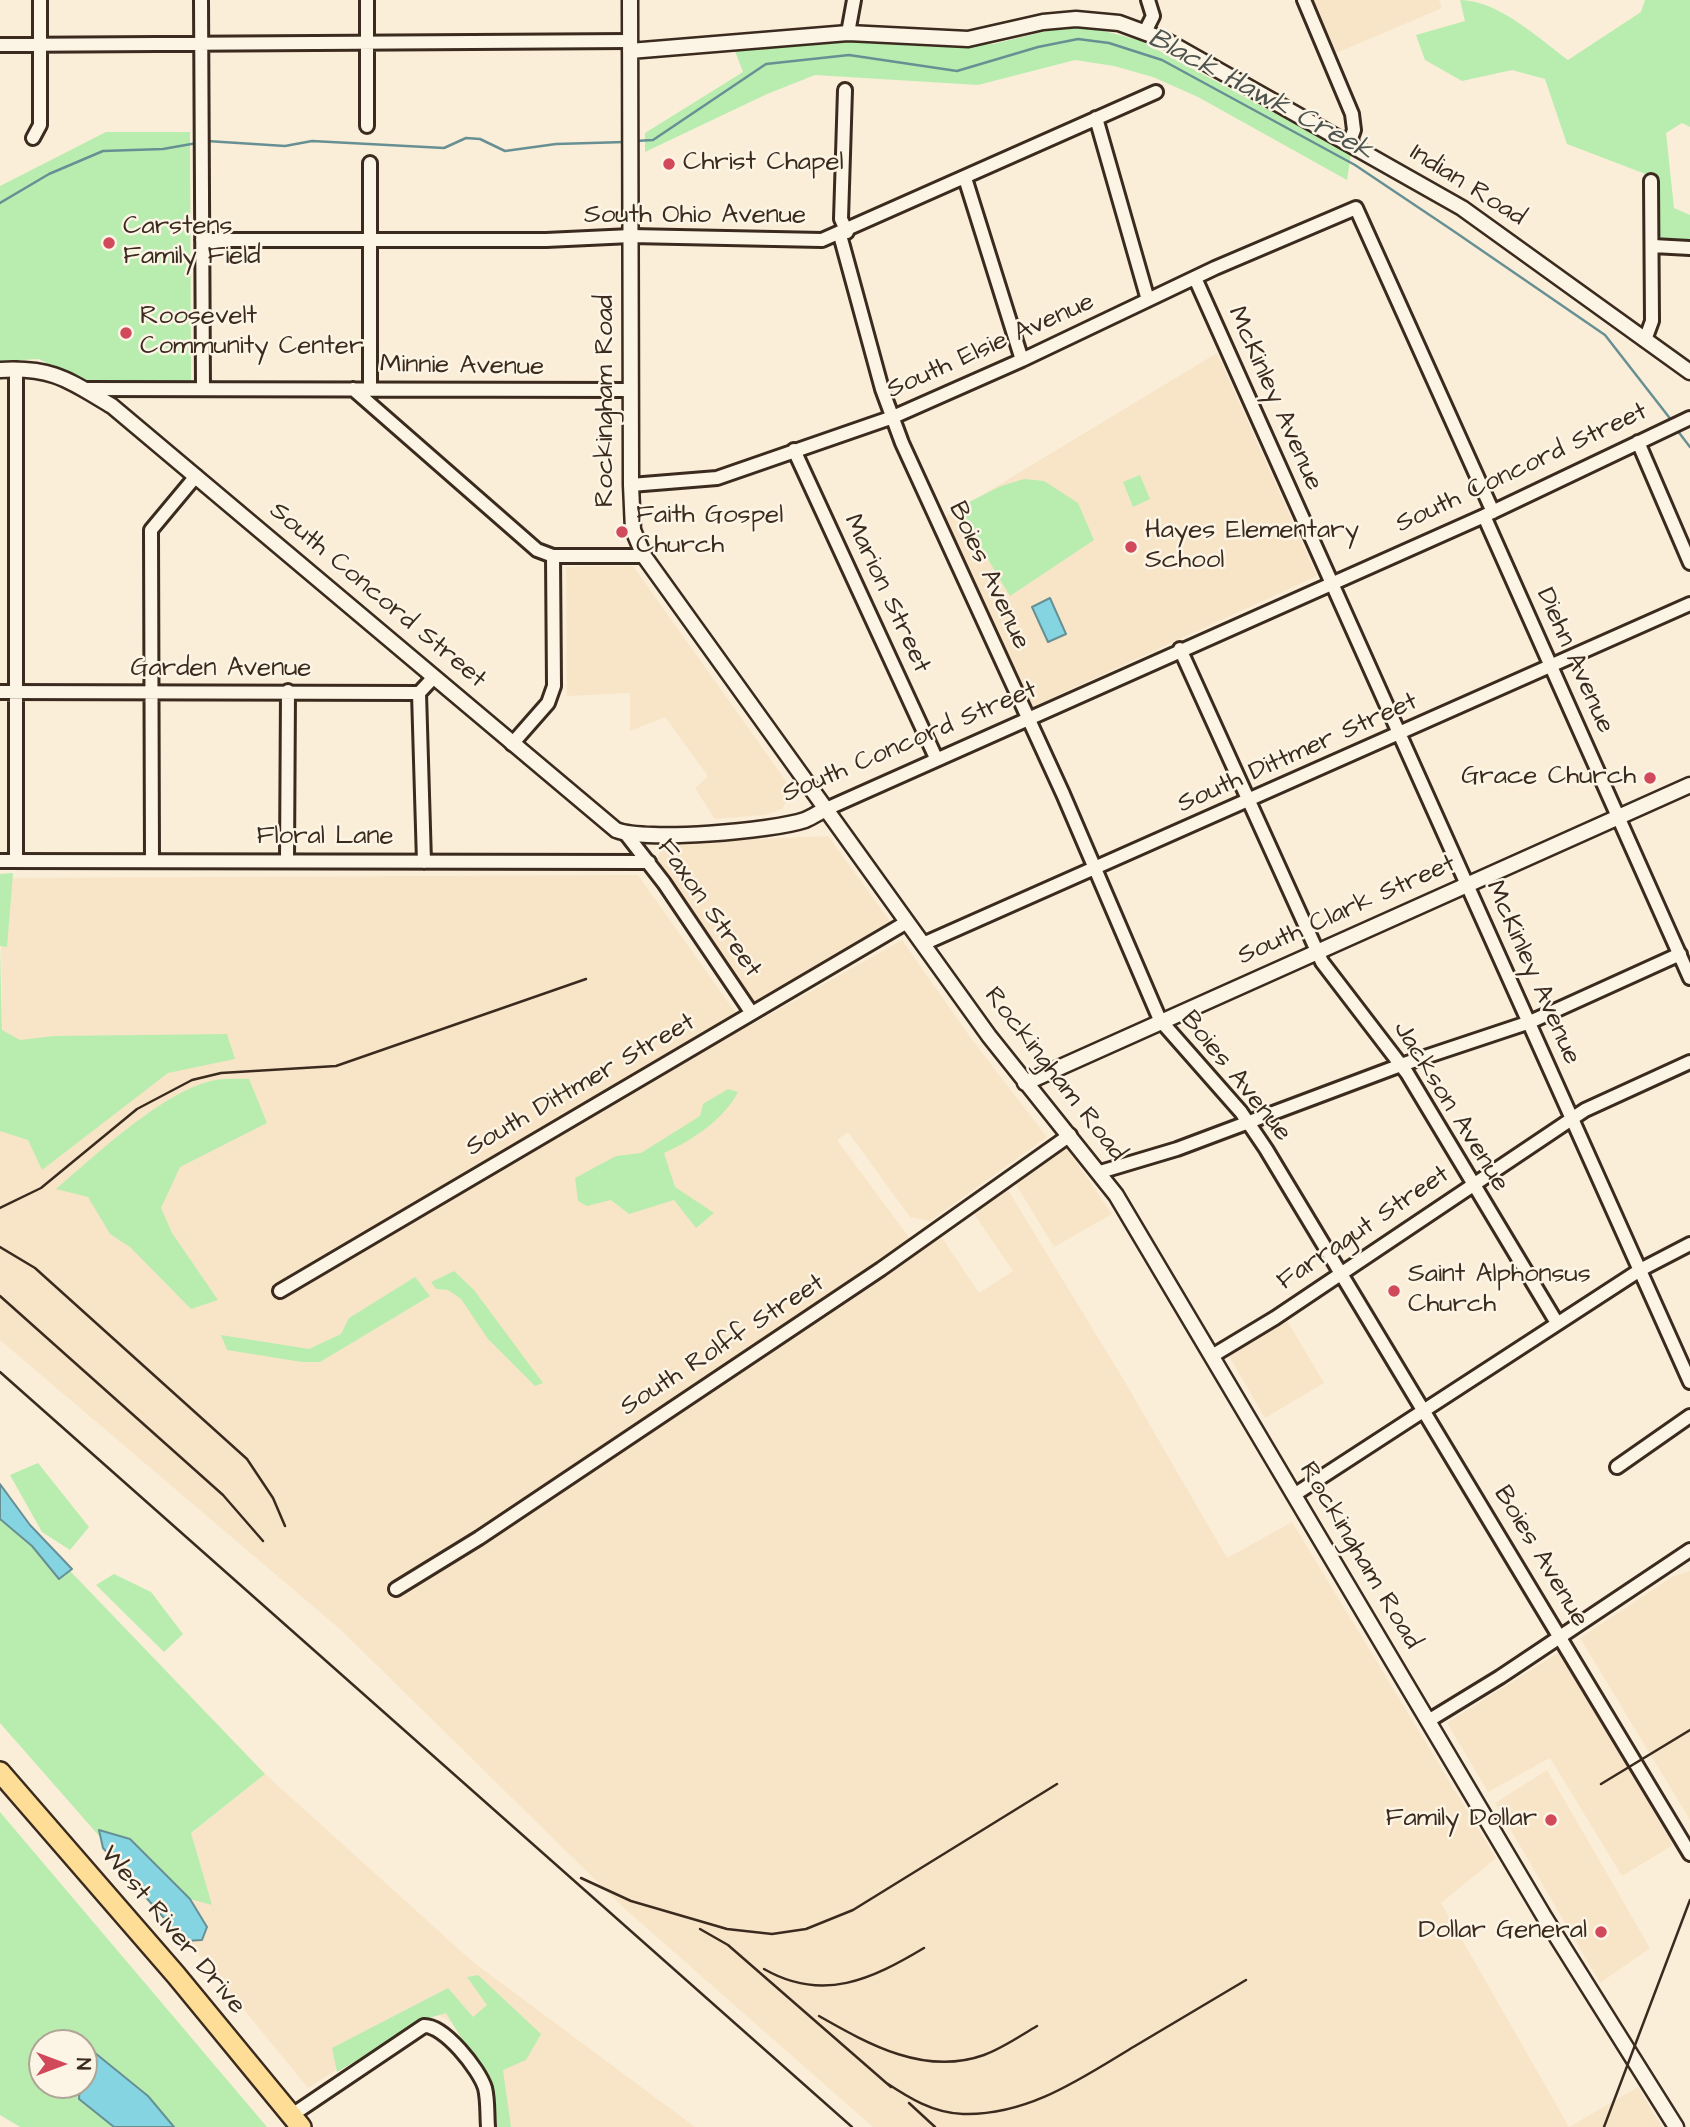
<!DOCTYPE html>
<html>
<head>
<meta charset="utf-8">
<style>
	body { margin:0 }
	#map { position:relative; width:1690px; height:2127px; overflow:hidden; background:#faeed8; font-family:"Architects Daughter",sans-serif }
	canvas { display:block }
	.north { position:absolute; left:28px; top:2029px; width:70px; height:70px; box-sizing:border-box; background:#fcf5e5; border:2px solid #afa495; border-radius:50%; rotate:90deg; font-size:19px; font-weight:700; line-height:28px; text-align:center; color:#3b2a1e }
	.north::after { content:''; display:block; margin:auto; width:24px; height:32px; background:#d1495b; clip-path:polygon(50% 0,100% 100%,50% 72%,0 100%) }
</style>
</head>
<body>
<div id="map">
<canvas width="1690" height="2127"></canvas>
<div class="north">N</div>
</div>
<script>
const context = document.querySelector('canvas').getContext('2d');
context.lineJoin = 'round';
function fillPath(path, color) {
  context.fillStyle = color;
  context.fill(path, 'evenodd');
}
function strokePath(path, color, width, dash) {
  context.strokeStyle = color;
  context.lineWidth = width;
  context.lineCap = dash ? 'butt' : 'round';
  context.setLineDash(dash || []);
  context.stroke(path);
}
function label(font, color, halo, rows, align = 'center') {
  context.font = font + ' "Architects Daughter",sans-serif';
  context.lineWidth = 5;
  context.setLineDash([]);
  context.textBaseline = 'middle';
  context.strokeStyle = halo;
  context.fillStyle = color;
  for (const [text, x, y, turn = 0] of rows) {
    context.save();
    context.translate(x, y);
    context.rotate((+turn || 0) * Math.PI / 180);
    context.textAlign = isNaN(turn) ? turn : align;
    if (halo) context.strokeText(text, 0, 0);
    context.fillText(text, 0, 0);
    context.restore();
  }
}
fillPath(new Path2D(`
	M1312,0H1439L1442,8L1334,54Z
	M1217,353L1317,576L1032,707L944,518Z
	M633,566L788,784V798L782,809L765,815L715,819L695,788L708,776L665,717L630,731V693L567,696L566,567Z
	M828,836L890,921L754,1005L658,861L661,843Z
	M638,875L730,1005L749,1026L902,940L970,1037L1047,1137L930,1221L910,1217L848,1132L837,1140L919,1251L942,1238L979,1293L1013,1271L974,1214L1008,1190L1125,1382L1227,1558L1292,1522L1496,1858L1441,1903L1569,2127L1638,2087L1662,2127H873L625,1909L341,1630L0,1340V1089L3,1074L0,878Z
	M1067,1148L1112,1214L1054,1247L1015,1183Z
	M1286,1319L1324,1383L1265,1418L1229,1356Z
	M1690,1571V1820L1580,1638L1672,1577Z
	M1559,1652L1673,1845L1622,1876L1550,1758L1488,1792L1447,1723Z
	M1547,1770L1650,1948L1600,1983L1495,1803Z
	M265,1774L473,1962L695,2127H499L461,2027L428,2010L308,2088L136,1878Z`), '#f8e5c8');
fillPath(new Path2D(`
	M1460,0C1498,0 1538,38 1568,60L1641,12L1645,0H1690V127L1682,123L1666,133L1674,208L1690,215V240H1657L1656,178L1567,144L1545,79L1512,70L1462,81L1425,60L1416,35L1465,21Z
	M1088,27L1139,40L1351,154L1347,180L1198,97L1153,77L1114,66L1075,60L978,85L815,75L767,94L645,152V133L743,72L735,51L849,42L937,47L993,44L1047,31Z
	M106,132H190L191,381L84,383L39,359L0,361V186Z
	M1140,475L1150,499L1133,507L1123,482Z
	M1024,479L1044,481L1078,503L1094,540L1010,596L957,508L1001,486Z
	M13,873L7,947L0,946L2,1030L20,1040L54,1036L227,1034L235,1059L168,1073L42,1170L28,1140L0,1131V874Z
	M249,1079L267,1123L180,1167L161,1208L172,1233L218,1300L191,1309L130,1247L110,1234L88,1197L56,1189C96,1155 161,1093 211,1081C223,1078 237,1079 249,1079Z
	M728,1089L738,1092C723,1120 693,1140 664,1153L675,1187L714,1213L696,1228L674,1200L629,1214L611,1200L587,1206L578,1201L575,1178L616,1156L641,1153L700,1116L703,1104Z
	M454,1271L474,1290L543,1383L535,1386L488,1339L461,1299L448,1290L436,1289L431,1282Z
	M415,1277L430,1296L320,1362H302L227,1350L221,1335L309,1349L341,1334L349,1318Z
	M38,1463L89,1527L70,1550L42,1532L10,1475Z
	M0,1498L265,1774L191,1833L212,1905L190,1899L154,1863L136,1878L0,1723Z
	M114,1574L151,1592L183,1634L164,1652L96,1585Z
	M0,1812L267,2127H174L148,2096L84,2043H42V2085H80L79,2099L114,2127H20L0,2115Z
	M478,1975L541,2034L526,2060L503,2070L511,2127H495L490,2085L446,2013L429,2018L337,2072L332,2048L448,1988L473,2017L487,2005L467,1977Z`), '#b8edaf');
const water = new Path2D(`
	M1050,598L1066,634L1048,642L1032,607Z
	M0,1484L30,1525L72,1569L59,1579L32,1546L0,1519Z
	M99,1830L130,1839L190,1899L207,1927L202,1940L184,1941L103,1848Z
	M84,2044L148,2096L174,2127H114L79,2099L80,2085H84Z`);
fillPath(water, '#85d4e2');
strokePath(water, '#679094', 2);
strokePath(new Path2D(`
	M207,141L285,146L312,141L444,148L466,138L480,139L505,151L556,144L625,142
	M635,141L653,140L766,64L849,55L957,71L1038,47L1078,39L1109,43L1162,60L1355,165L1452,230L1605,335L1672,421
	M0,203L49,174L103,151L163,149L197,143
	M1677,430L1690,447`), '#679094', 2.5);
const minor = new Path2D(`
	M201,0L203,388
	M367,0V126
	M1304,0L1352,114L1354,130L1349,144
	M1145,32L1153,16L1148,0
	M848,33L854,0
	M0,45L630,41
	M845,90L841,219L847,232
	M1096,118L1148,300
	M33,138L40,125V0
	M370,163V389
	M965,178L1022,360
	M840,235L882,389L902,443L1063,794L1160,1020L1241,1112L1266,1149L1690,1854
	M202,240H546L631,236L822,240L1156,92
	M1653,246L1690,248
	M1195,278L1690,1382
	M1645,340L1652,321L1651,181
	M83,389L631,390
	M353,389L537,550L553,556H644
	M1638,442L1690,563
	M794,450L936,758
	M631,485L717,478L893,417L1022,360L1215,268L1356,208L1493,512
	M1484,516L1690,978
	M1180,649L1322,962L1407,1073L1557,1323
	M0,692L419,693L434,677
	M419,693L424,862
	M512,744L548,703L554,686L553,556
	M824,810L1484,516L1690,418
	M626,834L664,883L751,1012
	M0,861L649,862
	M16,861V369
	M152,861L151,530L196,476
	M287,861L288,691
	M923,944L1690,604
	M1100,1172L1177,1149L1401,1065L1530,1022L1680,954
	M280,1291L907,922
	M1212,1356L1275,1318L1585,1110L1690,1062
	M1617,1467L1690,1416
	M1294,1495L1640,1270L1690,1244
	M396,1589L479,1538L881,1269L1070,1135
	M1428,1721L1500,1677L1690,1550
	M292,2115L424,2026C444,2025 479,2069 485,2088C488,2100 487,2114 488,2127`);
const tertiary = new Path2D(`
	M630,0L631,485L633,530L644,556L989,1036L1116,1195L1545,1918L1676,2127
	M630,51L848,33L968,39L1043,22L1076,19L1119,23L1165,40L1462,208L1690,372
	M0,370C53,367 68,380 112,406L616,830C646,842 772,831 805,820C812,817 818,813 824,810
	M1025,1083L1690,785`);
const primary = new Path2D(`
	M0,1772L176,1975L301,2127`);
strokePath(minor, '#3b2a1e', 18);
strokePath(tertiary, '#3b2a1e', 19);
strokePath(primary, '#3b2a1e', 24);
strokePath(minor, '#fcf5e5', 12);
strokePath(tertiary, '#fcf5e5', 14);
strokePath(primary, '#fedd96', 19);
strokePath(new Path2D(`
	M0,1208L41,1188L137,1109L192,1080L221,1073L336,1066L586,979
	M0,1247L35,1268L247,1459L273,1498L285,1526
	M0,1296L223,1495L263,1541
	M0,1372L852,2127
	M1601,1784L1690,1730
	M581,1878L631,1901L727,1929L772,1934L806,1929L853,1910L1057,1784
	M700,1929L728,1945L891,2087
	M764,1969C823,2003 872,1979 924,1948
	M819,2016C870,2045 925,2076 984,2055C1003,2048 1020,2036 1037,2026
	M885,2082C909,2098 933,2113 963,2114C1028,2116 1082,2078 1135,2046C1172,2024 1209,2002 1246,1980
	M909,2103L935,2127
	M1604,2127L1690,1900`), '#3b2a1e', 2.5);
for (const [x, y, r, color] of [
	[669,164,7,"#d1495b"],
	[109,243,7,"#d1495b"],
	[126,333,7,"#d1495b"],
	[622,532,7,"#d1495b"],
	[1131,547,7,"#d1495b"],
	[1650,778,7,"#d1495b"],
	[1394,1291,7,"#d1495b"],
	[1551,1820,7,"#d1495b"],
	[1601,1932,7,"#d1495b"]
]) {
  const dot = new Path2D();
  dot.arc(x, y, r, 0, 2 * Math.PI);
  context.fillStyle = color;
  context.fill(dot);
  strokePath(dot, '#fcf5e5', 2.5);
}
label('26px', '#3b2a1e', '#fcf5e5', [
	["Christ Chapel",683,164],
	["Carstens",123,228],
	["Family Field",123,258],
	["Roosevelt",140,318],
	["Community Center",140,348],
	["Faith Gospel",636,517],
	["Church",636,547],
	["Hayes Elementary",1145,532],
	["School",1145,562],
	["Grace Church",1636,778,"right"],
	["Saint Alphonsus",1408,1276],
	["Church",1408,1306],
	["Family Dollar",1537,1820,"right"],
	["Dollar General",1587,1932,"right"]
], 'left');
label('26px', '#3b2a1e', '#fcf5e5', [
	["Indian Road",1467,186,32],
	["South Ohio Avenue",695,217],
	["South Elsie Avenue",991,347,-24],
	["Minnie Avenue",462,367,1],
	["McKinley Avenue",1274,399,66],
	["Rockingham Road",607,401,-90],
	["South Concord Street",1522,469,-25],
	["Boies Avenue",988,576,65],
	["Marion Street",886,594,65],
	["South Concord Street",377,596,40],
	["Diehn Avenue",1574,661,66],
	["Garden Avenue",221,670],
	["South Concord Street",910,743,-23],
	["South Dittmer Street",1298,754,-24],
	["Floral Lane",325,838],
	["Faxon Street",708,909,55],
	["South Clark Street",1347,911,-24],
	["McKinley Avenue",1532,973,66],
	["Rockingham Road",1054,1075,52],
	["Boies Avenue",1235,1077,51],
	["South Dittmer Street",581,1086,-30],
	["Jackson Avenue",1450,1107,58],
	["Farragut Street",1364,1229,-34],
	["South Rolff Street",723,1346,-33],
	["Rockingham Road",1359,1556,59],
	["Boies Avenue",1540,1557,59],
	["West River Drive",172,1931,50]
]);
label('italic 28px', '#4e544f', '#fcf5e5', [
	["Black Hawk Creek",1260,96,28]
]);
</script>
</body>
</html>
